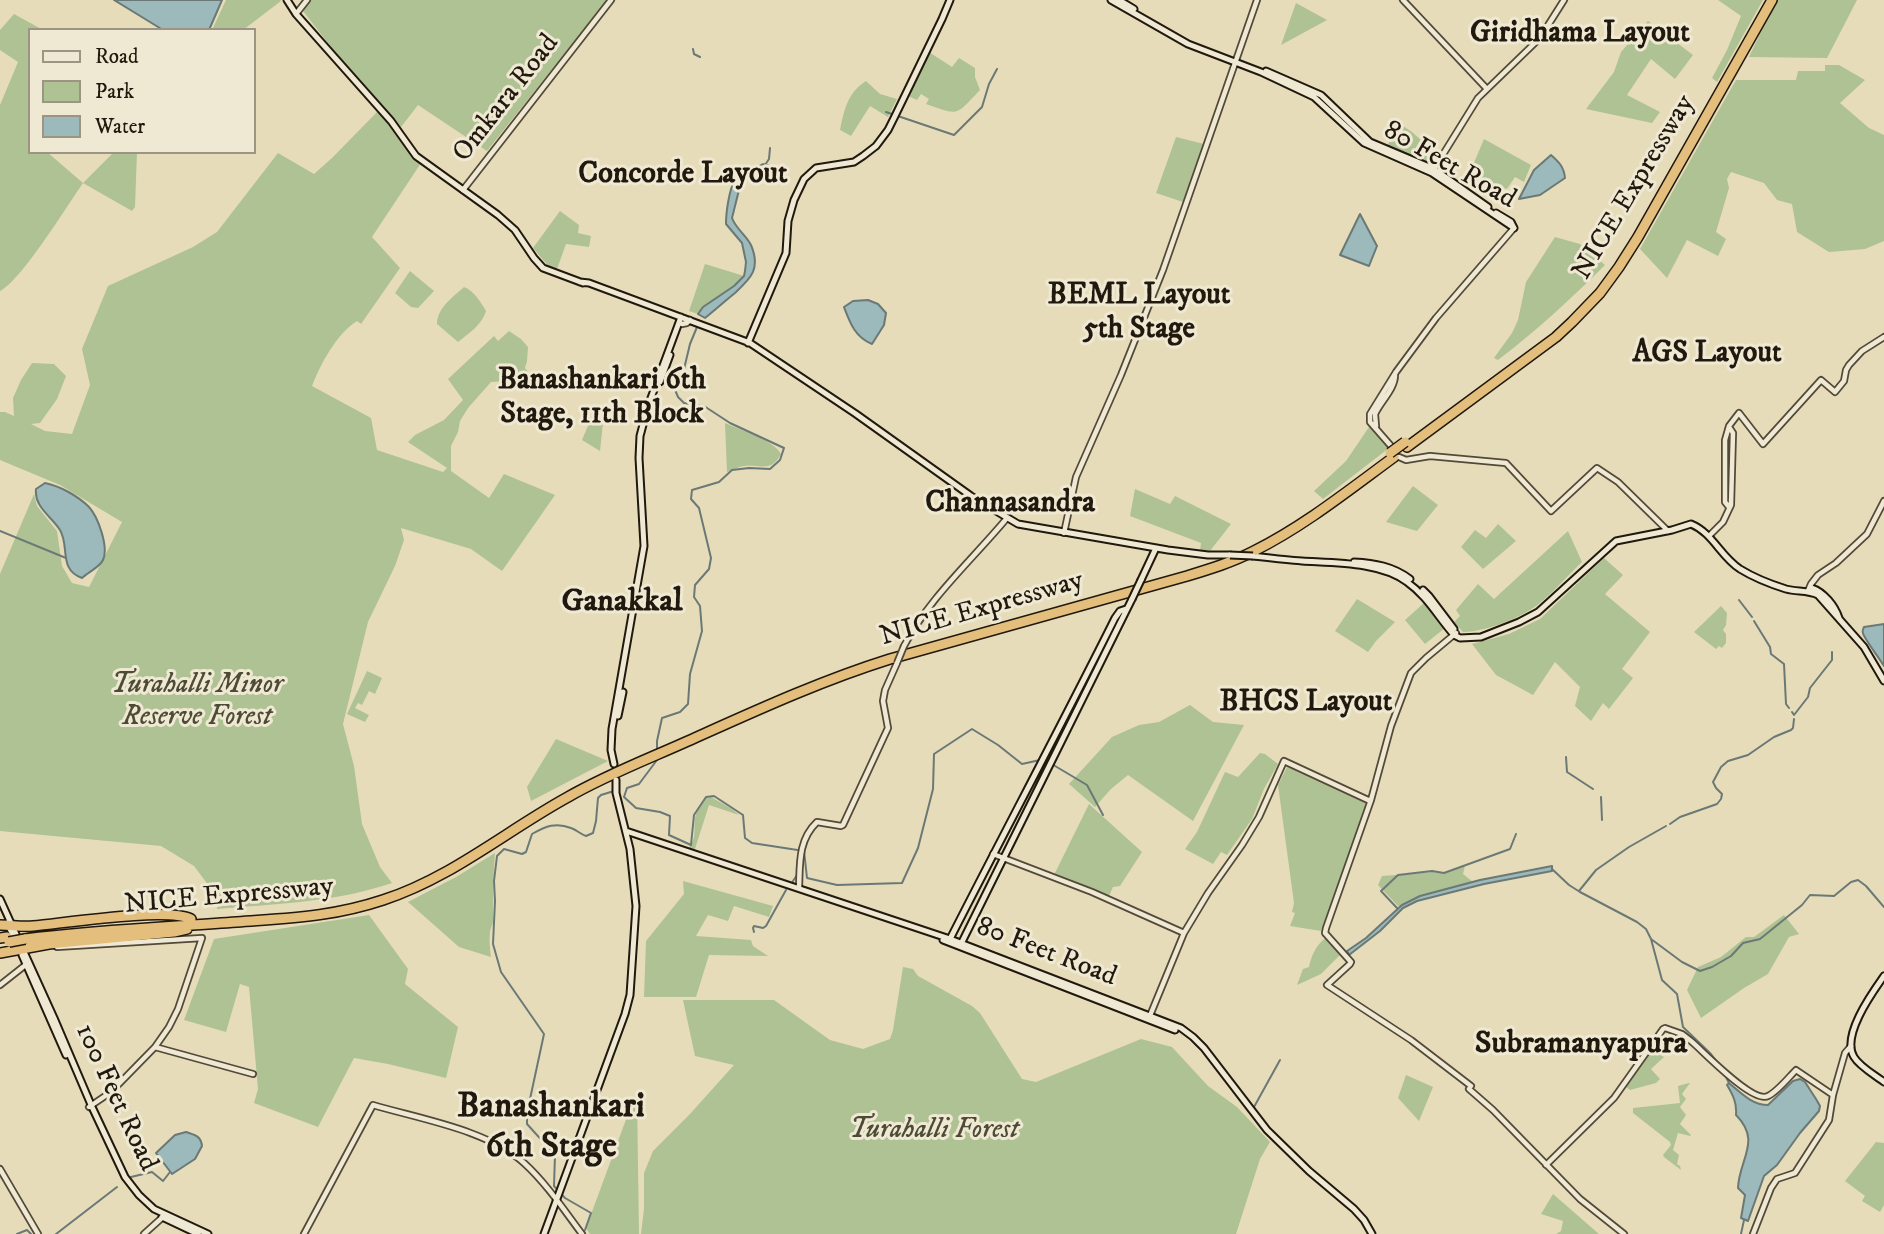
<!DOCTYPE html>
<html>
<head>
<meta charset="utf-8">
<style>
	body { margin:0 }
	#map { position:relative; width:1884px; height:1234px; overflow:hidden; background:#e6dcb9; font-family:"IM FELL DW Pica",serif }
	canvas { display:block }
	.legend { position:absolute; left:28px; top:28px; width:228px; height:126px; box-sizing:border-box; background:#efe8d2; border:2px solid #9d9584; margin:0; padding:9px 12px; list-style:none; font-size:21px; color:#21180e }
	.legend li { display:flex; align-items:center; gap:14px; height:35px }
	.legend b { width:35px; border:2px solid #9d9584 }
</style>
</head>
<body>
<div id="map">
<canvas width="1884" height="1234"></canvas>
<ul class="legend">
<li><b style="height:9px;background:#efe8d2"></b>Road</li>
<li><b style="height:19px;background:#afc294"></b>Park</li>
<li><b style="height:19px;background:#9cb9bb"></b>Water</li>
</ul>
</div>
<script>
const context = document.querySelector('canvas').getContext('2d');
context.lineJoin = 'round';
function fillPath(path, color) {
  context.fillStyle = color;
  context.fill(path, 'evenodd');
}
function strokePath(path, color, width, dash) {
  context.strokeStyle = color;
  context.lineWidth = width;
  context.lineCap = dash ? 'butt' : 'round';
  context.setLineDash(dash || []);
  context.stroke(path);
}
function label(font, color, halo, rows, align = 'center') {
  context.font = font + ' "IM FELL DW Pica",serif';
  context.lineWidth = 6;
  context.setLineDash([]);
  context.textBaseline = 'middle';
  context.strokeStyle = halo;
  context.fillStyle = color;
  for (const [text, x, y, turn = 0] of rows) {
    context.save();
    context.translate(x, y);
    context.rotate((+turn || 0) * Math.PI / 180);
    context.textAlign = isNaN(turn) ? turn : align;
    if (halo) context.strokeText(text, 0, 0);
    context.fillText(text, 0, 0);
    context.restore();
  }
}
fillPath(new Path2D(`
	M226,0H280L281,1L243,30H212Z
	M311,0H607L487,151L418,105L401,127L338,56L303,11Z
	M1718,0H1763L1717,82L1712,78L1727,50L1741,16Z
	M1776,0H1857L1827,58L1749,57Z
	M1296,3L1327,20L1281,45Z
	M14,14L43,30H30V152H47L83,183L114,152H137L135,207L132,211L83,183C67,206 21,281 0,291V105L18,62L0,50V30Z
	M1648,21L1693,55L1675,79L1651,59L1627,95L1660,112L1652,123L1586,109L1614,72L1621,52Z
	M929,52L952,67L959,58L975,68V77L980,90C955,116 960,116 926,104L929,99L921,94L917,100L908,96Z
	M1825,65H1839L1865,80L1840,103L1869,128L1884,135V241L1865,249L1829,252L1797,232L1792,204L1777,200L1764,183L1731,172L1727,179L1729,188L1716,232L1726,239L1718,256L1687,240L1667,278L1640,249L1736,80H1796L1798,71H1825Z
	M866,81L880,94L897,99L888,117L870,106L851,136L840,130C844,110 848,92 866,81Z
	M378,111L414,158L421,163L372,237L400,268L361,324L357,321C337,333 320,365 312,386L371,418L377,450L443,472L447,468L408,442L415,435L444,420L463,400L448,379L494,336L498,341L509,331L521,339L528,347L527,361L525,368L532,377L525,380L491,382L468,408L460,421L458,432L451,446V471L489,498L504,474L555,495L502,571L471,549L401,528L404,540L395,566L368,622L343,724L354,766L362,824L380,867L392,883C337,902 276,904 217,909L218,898L194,866L161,846L0,831V574L34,494L37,506L57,531L62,566L72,583L89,587L122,522L60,485L0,460V412H5L14,416L13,398L21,380L32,363L54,364L66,376L57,399L40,423L31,424L45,431L72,434L90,385L82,349L108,286L193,247L217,232L278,153L314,174L332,158Z
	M1400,124L1412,132L1439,156L1434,166L1387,146Z
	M1176,137L1204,144L1183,202L1156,193Z
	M1484,139L1531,165L1524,182L1515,177L1507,189L1468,177Z
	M560,211L579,225L578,233L591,236L589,247L566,244L557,269L549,267L533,248Z
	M1555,237L1580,244L1605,265C1571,299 1536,331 1498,360L1494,358L1512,333L1518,320L1526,282Z
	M705,264L744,276L734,286L700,311L698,314L689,311Z
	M410,271L434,291L418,308L411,307L395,293Z
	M464,287C473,290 481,302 486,311C482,325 469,333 458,342L437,324C437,308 453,297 464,287Z
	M595,409L604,413L600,451L582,440Z
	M725,423C740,430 774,440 781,454C771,473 761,464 744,466C739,467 732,470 727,472Z
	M1369,427L1389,448L1323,499L1314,491L1346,461Z
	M1413,486L1438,505L1417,531L1386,522Z
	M1135,489L1170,504L1175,496L1231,524L1210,551H1200L1201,543L1130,516Z
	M1498,524L1516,541L1483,569L1461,547L1475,530L1486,538Z
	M1568,531L1582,562C1568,575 1546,601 1530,610C1513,621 1482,632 1463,632L1454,622L1460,616L1456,610L1478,584L1494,599Z
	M1604,558L1623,575L1605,594L1650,632L1622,669L1633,678L1609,709L1603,703L1591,721L1575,706L1580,687L1555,662L1533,695L1496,675L1472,644L1509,634L1540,619Z
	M1357,599L1395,622L1376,641L1368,652L1335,631Z
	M1425,602L1445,628L1425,644L1405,620Z
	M1721,606L1727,613L1726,625L1723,630L1726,634V643L1722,648L1719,646L1716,649L1694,632Z
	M367,671L382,678L375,694L369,691L362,705L358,703L355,708L369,715L365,722L347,714Z
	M1190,705L1213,722L1244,725L1193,821L1128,775L1111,789L1095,807L1069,784L1112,737L1139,725L1159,722Z
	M556,739L608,761L531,801L527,787Z
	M1260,753L1265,754L1278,764L1264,789L1252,819L1227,855L1221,852L1213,864L1185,849L1197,832L1225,772L1238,777Z
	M1287,767L1367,804L1321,931L1290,926L1295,913L1292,912L1294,903L1278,785Z
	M711,797L732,809L739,815L709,805L694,852L687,850C699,837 692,828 696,814C698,809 703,803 706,798Z
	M1089,804L1142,852L1120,886L1113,887L1109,896L1054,875Z
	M495,853C493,876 493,899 493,922C492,927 490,929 490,933C489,941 490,949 491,957L459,947L408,902L456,877Z
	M1465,866L1463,874L1473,882L1420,896L1399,907L1378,885L1382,876L1433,872L1445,873Z
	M683,881L773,906L769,917L734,906L728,921L708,915L696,936L751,940L753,946L768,956L709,955L696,997H644L646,941L684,894Z
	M369,915L408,969L405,984L458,1027L446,1078L388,1064L354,1058L318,1127L254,1103L258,1089L249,987L240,984L226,1032L184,1020L214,939Z
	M1784,915L1799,934L1789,937L1768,974L1744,988L1701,1018L1687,990L1698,967L1721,957L1746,937H1754Z
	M1326,938L1341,954L1321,974L1297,985L1303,969L1309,967C1311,957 1316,944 1326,938Z
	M903,967L913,969L918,976L972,1006L980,1013L1022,1079L1036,1082L1141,1039L1172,1047L1208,1086L1237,1107L1270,1142L1260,1159L1236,1234H641L644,1209V1173L653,1151L690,1114L734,1065L695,1056L683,1000H774L830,1040L863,1049L890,1039L893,1030Z
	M1652,1051L1664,1057L1651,1069L1660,1079L1656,1083L1630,1090L1625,1086Z
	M1406,1075L1433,1087L1419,1121L1398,1098Z
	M1689,1083H1690L1682,1094L1686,1099L1680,1107L1686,1115L1680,1124L1691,1135L1690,1136L1678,1133L1673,1150L1679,1155L1677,1164L1680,1166L1681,1170L1664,1157L1663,1155L1671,1145L1670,1142L1633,1113V1108L1680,1103L1678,1086Z
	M635,1095H637L639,1234H590L586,1228Z
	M1876,1142L1884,1143V1205L1880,1212L1862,1201L1865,1196L1845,1181Z
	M1553,1194L1599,1234H1556L1561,1231L1563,1221L1541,1214Z`), '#afc294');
const water = new Path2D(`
	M114,0H222L209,30H163Z
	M1551,155C1559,162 1564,167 1565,178L1540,195L1519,199L1534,170Z
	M763,164L769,166L767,168L746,179L740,186L732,218C736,229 746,235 751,245C761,269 751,278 735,293C725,301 715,310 705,318L698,314L703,307L734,286L744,276L745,271L746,262L742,243L726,224C726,213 729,189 735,180C737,176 758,167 763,164Z
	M1360,214L1377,246L1369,266L1340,255Z
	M868,300L878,304L886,313L884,325L872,344C855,337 850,323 844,307L853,301Z
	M45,483C60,486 78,496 89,507C98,517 109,547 103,560C100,567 87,573 82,578C58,569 70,547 60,530C51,516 34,507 36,489Z
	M1884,624V666C1880,659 1863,637 1863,633C1862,631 1863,629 1864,627Z
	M1552,866V871L1484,884L1417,901L1403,908L1380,931L1349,955L1347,951L1366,938L1402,905L1420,896L1480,880Z
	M1800,1079L1805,1082L1816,1099L1820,1106L1819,1111L1800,1133L1777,1165L1764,1176L1748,1221L1741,1218L1745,1195L1738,1188C1739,1159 1762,1141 1736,1115C1737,1103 1733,1095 1727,1085L1729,1083C1741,1093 1752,1105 1768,1105L1793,1081Z
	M186,1132C195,1135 201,1136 202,1146L195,1159L172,1174L156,1153L175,1135Z`);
fillPath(water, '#9cb9bb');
strokePath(water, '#6b7976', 2);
strokePath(new Path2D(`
	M693,49L694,54L700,57
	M886,112L954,135L982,107L989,84L997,69
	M765,165L769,159L770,148
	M0,531L66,558
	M1739,600L1752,617
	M1754,621L1770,647L1771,654L1784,664L1786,704L1789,708
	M1792,712L1794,715L1808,697L1810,688L1832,660V652
	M657,751V741L662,718L680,712L688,704L690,674L702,631L700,606L694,597L695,585L709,569L711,558L699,508L691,499L692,490L719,482L732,470L749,468L770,469L780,460L784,448L730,423L704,406L684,403L678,397L671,380L684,369L690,344L697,327
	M1566,757L1567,772L1593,789
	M657,760L639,784L627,788L624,797L636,808L660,812L670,816L669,835L691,845L694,815L706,797L714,796L743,815L745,838L752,843L804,851L807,878L837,885L902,883L918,848L933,789L934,754L972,729L998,745L1022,764L1040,760
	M1045,760L1087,785L1103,815
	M1601,797L1602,820
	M1670,824L1680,817L1717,804L1721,799L1722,794L1716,788L1713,782L1721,767L1728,761L1748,755L1774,737L1791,730L1793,728L1794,719
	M1552,869L1569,885L1580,892L1637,922L1646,929L1651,939L1682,962L1700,971L1712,967L1731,956L1743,943L1760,939L1802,905L1810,895L1834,896L1851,882L1858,880L1866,886L1884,907
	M791,884L797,875
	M1579,891L1596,870L1629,847L1666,826
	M1397,908L1381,891L1398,875L1432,871L1444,873L1510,849L1516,834
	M754,932L753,928L754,926L763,928L766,926L786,890
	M1651,939L1662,980L1677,994L1683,1027L1711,1054L1721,1067
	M1725,1075L1729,1083
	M1254,1107L1280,1060
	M131,1177L152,1172L163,1181L170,1172
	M585,1230L591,1213L565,1198L554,1186L555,1155L527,1124V1113L544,1034L501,972L493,944L495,901L494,881L497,856L504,849L522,854L526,852L532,834C546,826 556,822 571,828C577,830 580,834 586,836L593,833L596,821L598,798L601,795L614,791
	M17,1234L27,1230L31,1234
	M56,1234L117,1187
	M1741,1234L1744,1220`), '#6b7976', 2);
const tertiary = new Path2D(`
	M1403,0L1487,89
	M296,14L307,0
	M1434,169L1478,98L1540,38L1564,0
	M463,190L611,0
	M682,324L687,323L690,320
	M1376,426L1375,414C1381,401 1395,389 1395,375
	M1391,446L1370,422V414L1396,372L1436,318L1514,228
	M1399,457L1406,460L1430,456L1506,463L1551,511L1597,468L1618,482L1668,531
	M1729,507L1725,502V440L1729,426L1739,413L1763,444L1821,380L1835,392L1844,381L1846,370L1849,365L1862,351L1884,337
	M1064,533L1076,477L1121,375L1163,270L1257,0
	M1709,536L1723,522L1731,505L1733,433L1729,427
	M1808,591L1811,584L1818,575L1836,563L1867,534L1884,501
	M1456,633L1426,658L1411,673L1391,726L1371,800L1326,928L1325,933L1351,962L1350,964L1327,985L1411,1040L1471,1086
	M904,646C929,598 972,560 1007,518
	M993,854L1092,892L1184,933
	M799,888C800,864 798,840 817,822L841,826L843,825L888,728L883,701L885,690L897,663
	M57,947L202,938L178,1009L169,1027L155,1047L111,1092L89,1107
	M0,985L28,963
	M1149,1018L1184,933L1208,893L1242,845L1259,817L1284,761L1368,800H1371
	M155,1047L253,1074
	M1469,1089L1493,1110L1580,1199L1624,1234
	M1546,1165L1614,1098L1663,1029L1665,1028L1682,1034L1691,1041C1704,1052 1753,1104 1768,1096C1777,1092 1789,1077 1796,1070L1833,1095
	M0,1169L38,1234
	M144,1234L164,1216
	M304,1234L373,1105C420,1119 488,1130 524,1163C546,1183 564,1210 582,1234
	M1753,1234L1771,1188L1777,1179L1795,1173L1829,1120L1833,1095L1845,1053L1851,1046`);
const secondary = new Path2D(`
	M287,0L296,14L391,121L416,156L498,215L515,230L534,258L543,268L583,283
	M1111,0L1188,44L1261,72L1314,97L1364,143L1432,173L1514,228
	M1119,0L1134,9
	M1266,71L1321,95L1370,142L1434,169L1488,207
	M1496,213L1511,222L1514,228
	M580,282L589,283L750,343L856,414L971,496L1018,524L1168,550L1208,555H1230
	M748,343L786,253L788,221L794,200L804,179L816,168L854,162L863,156L876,146L888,130L895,116L942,19L950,0
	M660,382L670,355
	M1253,556C1270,558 1286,560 1302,561C1334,563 1381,562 1407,582C1427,596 1438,617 1454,635L1460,638L1481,637L1519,622L1538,612L1616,541L1672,530L1691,524C1713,533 1720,556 1740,569C1753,577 1770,584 1786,589C1797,592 1808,590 1818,595L1864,647L1884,681
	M1354,562C1374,563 1393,566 1410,579
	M1141,580L1156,548
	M1812,588C1824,592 1835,606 1839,618
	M1423,590L1429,596L1454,629
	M618,716L623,692
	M614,764L611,750L612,729L644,546L639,458L640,436L648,406L681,317
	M626,831L950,939L1181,1028L1193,1037L1204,1048L1267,1130L1309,1171L1354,1209L1364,1220L1372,1234
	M0,899L54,1018L92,1107L125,1177L139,1195L154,1209L208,1234
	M7,923L17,943
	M943,940L1175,1030
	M949,941C1004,833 1061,726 1115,618L1120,611L1126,609
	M961,944L1132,599
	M22,955L66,1055
	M1884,976C1872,993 1841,1036 1854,1057C1860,1067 1875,1075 1884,1082
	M162,1217L198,1234
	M544,1234L625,1014L630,995L636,906L630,849L616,793V780`);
const motorway = new Path2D(`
	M1407,447L1556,337L1572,322L1600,293L1619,267L1638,237L1772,0
	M0,925C11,925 22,927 33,926C66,923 166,907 191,919
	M0,938L7,937
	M25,939C95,930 166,927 237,922C289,918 332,917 383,900C451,878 506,831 568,797C606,775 648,759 688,741C755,711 820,681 890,659L1187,576C1210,569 1233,562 1254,551C1304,526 1349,490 1394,457
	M0,953L49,944L174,932L187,929`);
strokePath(tertiary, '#524939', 8);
strokePath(secondary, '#21180e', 9);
strokePath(motorway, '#21180e', 12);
strokePath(tertiary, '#efe8d2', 4.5);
strokePath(secondary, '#efe8d2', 5);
strokePath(motorway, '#e3be7c', 9);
const tertiaryBridge = new Path2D(`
	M897,663L904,646`);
const secondaryBridge = new Path2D(`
	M1230,555L1253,556
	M1132,599L1141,580`);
const motorwayBridge = new Path2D(`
	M1390,453L1405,442
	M9,942L25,939`);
strokePath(tertiaryBridge, '#524939', 8, []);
strokePath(secondaryBridge, '#21180e', 9, []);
strokePath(motorwayBridge, '#21180e', 12, []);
strokePath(tertiaryBridge, '#efe8d2', 4.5);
strokePath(secondaryBridge, '#efe8d2', 5);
strokePath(motorwayBridge, '#e3be7c', 9);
label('28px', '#21180e', '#efe8d2', [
	["Omkara Road",507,99,-52],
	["80 Feet Road",1449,166,30],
	["NICE Expressway",1635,188,-59],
	["NICE Expressway",982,610,-16],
	["NICE Expressway",229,897,-5],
	["80 Feet Road",1046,953,21],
	["100 Feet Road",115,1098,65]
]);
label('italic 28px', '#4c4b36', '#efe8d2', [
	["Turahalli Minor",197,686],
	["Reserve Forest",197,718],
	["Turahalli Forest",934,1131]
]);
label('bold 30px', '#21180e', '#efe8d2', [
	["Giridhama Layout",1580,35],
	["Concorde Layout",683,176],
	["BEML Layout",1139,297],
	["5th Stage",1139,331],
	["AGS Layout",1707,355],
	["Banashankari 6th",602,382],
	["Stage, 11th Block",602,416],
	["Channasandra",1010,505],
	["BHCS Layout",1306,704]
]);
label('bold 32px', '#21180e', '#efe8d2', [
	["Ganakkal",622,603],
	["Subramanyapura",1581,1045]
]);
label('bold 35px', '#21180e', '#efe8d2', [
	["Banashankari",551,1109],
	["6th Stage",551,1149]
]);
</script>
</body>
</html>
